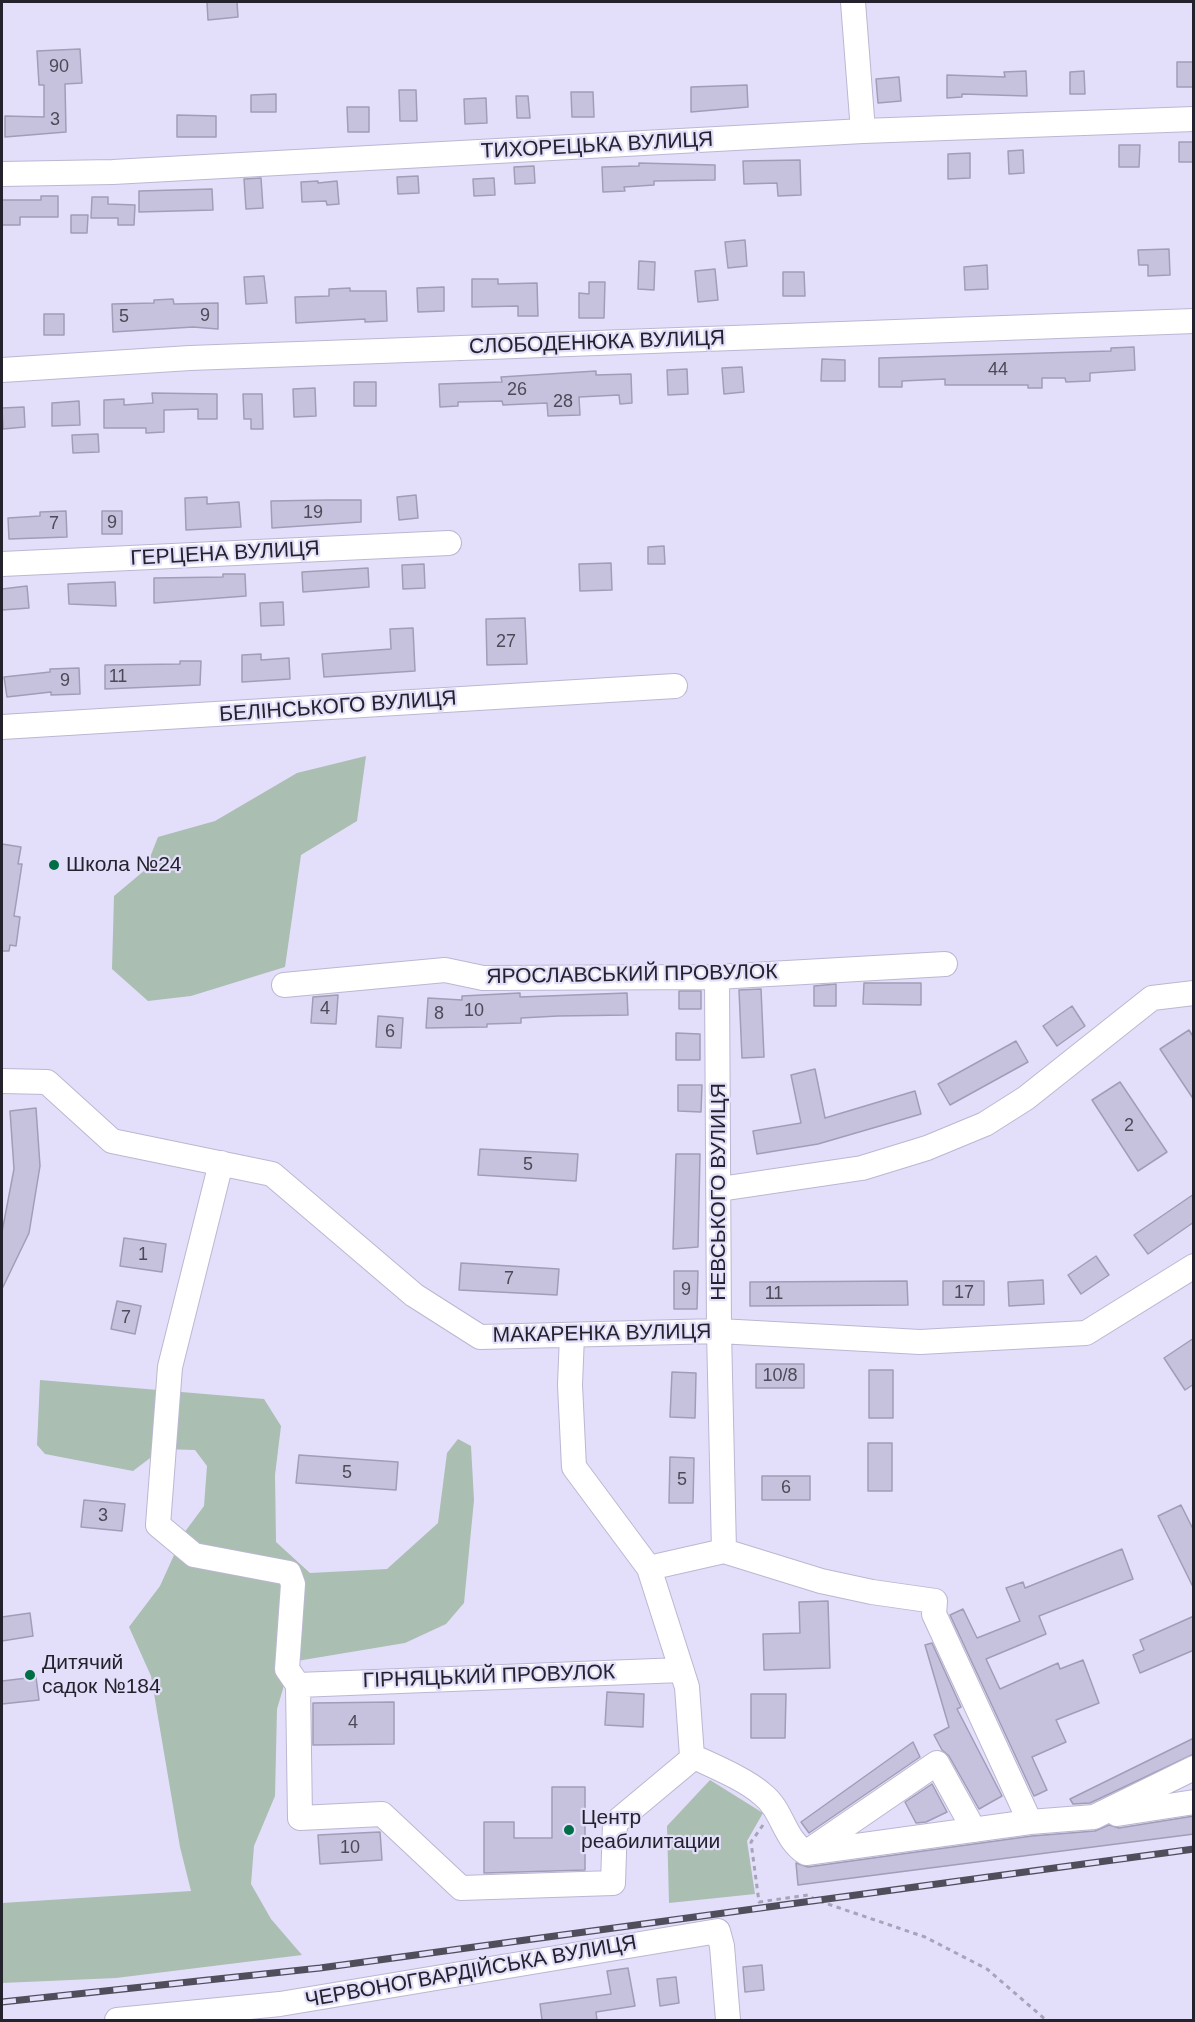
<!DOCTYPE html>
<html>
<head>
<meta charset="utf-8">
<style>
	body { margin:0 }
	#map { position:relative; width:1195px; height:2022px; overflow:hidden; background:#e3dffa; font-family:Helvetica,sans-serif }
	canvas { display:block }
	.frame { position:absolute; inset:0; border:3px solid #24222c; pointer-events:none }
</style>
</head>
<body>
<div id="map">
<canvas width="1195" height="2022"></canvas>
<div class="frame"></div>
</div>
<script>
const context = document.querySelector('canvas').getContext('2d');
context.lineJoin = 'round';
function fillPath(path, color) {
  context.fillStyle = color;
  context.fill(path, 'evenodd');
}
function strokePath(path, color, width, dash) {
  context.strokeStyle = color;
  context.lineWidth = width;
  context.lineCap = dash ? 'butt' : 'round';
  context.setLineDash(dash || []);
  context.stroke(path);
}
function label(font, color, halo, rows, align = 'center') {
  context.font = font + ' Helvetica,sans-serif';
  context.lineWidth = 4.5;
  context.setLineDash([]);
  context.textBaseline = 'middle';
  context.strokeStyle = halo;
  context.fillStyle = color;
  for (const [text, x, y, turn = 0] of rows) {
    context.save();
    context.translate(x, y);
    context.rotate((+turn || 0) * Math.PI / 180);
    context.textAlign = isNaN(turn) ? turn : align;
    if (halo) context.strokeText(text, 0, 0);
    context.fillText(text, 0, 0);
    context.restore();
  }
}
fillPath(new Path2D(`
	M366,756L357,821L301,855L285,967L191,996L148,1001L112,969L114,896L145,870L158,837L215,821L297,773Z
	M40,1380L264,1399L281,1426L275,1475L276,1542L310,1573L387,1569L438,1523L447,1453L458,1439L471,1446L474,1500L464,1603L446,1624L405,1643L291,1662L277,1709L275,1796L254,1846L251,1884L271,1919L302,1955L116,1978L2,1983V1903L191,1891L180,1847L151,1676L129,1627L160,1586L184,1533L204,1506L207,1466L195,1450L162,1449L133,1471L45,1454L37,1445Z
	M710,1780L763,1813L747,1841L755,1894L669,1903L667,1826Z`), '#aabeb2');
const building = new Path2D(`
	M207,2H237L238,17L208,20Z
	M80,49L82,83L65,84L66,132L5,137V116L44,117V85H39L37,51Z
	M1177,62H1194V87H1177Z
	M1026,71L1027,96L962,94V97L947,98V75L1005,77L1004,72Z
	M1084,71L1085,94H1070V72Z
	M899,77L901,101L878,103L876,79Z
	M747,85L748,107L691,112V87Z
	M399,90H416L417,121H400Z
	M571,92H593L594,117H572Z
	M276,94V112H251V95Z
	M516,96H528L530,118H517Z
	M486,98L487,123L465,124L464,99Z
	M347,107H369V132H348Z
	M177,115L216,116V137H177Z
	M1179,142H1194V162H1179Z
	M1119,145H1140L1139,167H1119Z
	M1023,150L1024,173L1009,174L1008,151Z
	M970,153V178L948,179V154Z
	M800,160L801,195L778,196L777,183L744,184L743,161Z
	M639,163L715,165V180L654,181V185L624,187L625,191L603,192L602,167L639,166Z
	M534,166L535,183L515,184L514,167Z
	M418,176L419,193L398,194L397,177Z
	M261,178L263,208L246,209L244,179Z
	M494,178L495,195L474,196L473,179Z
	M318,181V183L337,181L339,204L327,205L326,201L302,202L301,182Z
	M212,189L213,210L139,212V191Z
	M41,196H58V217H20V225H2V200H41Z
	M92,197H108V204L135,205L134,225H118V218H91Z
	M71,215H88L87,233H71Z
	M745,240L747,266L728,268L725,242Z
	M1169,249L1170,275L1148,276V265H1139L1138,250Z
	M639,261L655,262L654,290L638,289Z
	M987,265L988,289L965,290L964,267Z
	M715,269L718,300L698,302L695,271Z
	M783,272H804L805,296H783Z
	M264,276L267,303L246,304L244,277Z
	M472,279H498V284L537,283L538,316H518V306L472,307Z
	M589,282H605L604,318H579V293L589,294Z
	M444,287V311L418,312L417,288Z
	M350,288V291H386L387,321L365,322V319L296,323L295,297L329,296V289Z
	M173,299L174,304L218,303V329L193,327L113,332L112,304L154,303V300Z
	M44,314H64V335H44Z
	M1134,347L1135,370L1090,373V381L1066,382L1065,378H1042V388H1028V385H945V379L902,381V387H879V358L1111,351V348Z
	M822,359L845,360V381H821Z
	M742,367L744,392L724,394L722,368Z
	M687,369L688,394L668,395L667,370Z
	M596,371V375L631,374L632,403L620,404L619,395L579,397L580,415L548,416L547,403L503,405L502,401L458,402V406L440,407L439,384L502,382L501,377Z
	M354,382H376V406H354Z
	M315,388L316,416L294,417L293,389Z
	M152,393L217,394V419H198V409L164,410V432L146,433V428H104V400L124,399V405L153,403Z
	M243,394H262L263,429H251V419H244Z
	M79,401L80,425L52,426V403Z
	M24,407L25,427L3,429L2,408Z
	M98,434L99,452L73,453L72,435Z
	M416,495L418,518L399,520L397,497Z
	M207,497V504L239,502L241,527L186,530L185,498Z
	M327,500H361V522L272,528L271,501Z
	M66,511L67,537L9,539L8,518L40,516V512Z
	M102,511H122V534H102Z
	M664,546L665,564H648V547Z
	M611,563L612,590L580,591L579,564Z
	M424,564L425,588L403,589L402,565Z
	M368,568L369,587L303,592L302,572Z
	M223,574H245L246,596L154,603V578L223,577Z
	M115,582L116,606L69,604L68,584Z
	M27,586L29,608L2,610V589Z
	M283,602L284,625L261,626L260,603Z
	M525,618L527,664L487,665L486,619Z
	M413,628L415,671L324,677L322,654L391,649L390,629Z
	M261,654V660L289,658L290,679L242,682V655Z
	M180,661H201L200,685L105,689V665L180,664Z
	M79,668L80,694L51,695V692L7,697L4,677L50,672V669Z
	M2,844L21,847L18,864H22L14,916L20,917L16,946L10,945L9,951H2Z
	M864,983H921V1005L863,1004Z
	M836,984V1006H814V986Z
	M761,989L764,1057L742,1058L739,990Z
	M679,991H701V1009H679Z
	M520,993V997L627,993L628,1015L558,1016L521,1018V1023L487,1024V1027L426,1028L428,998L462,1000V996Z
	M338,995L336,1024L311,1023L313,997Z
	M1072,1006L1085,1026L1057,1046L1043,1026Z
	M378,1016L403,1018L401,1048L376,1047Z
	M1189,1030L1194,1038V1100L1160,1049Z
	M676,1033L700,1034V1060H676Z
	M1016,1041L1028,1062L950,1105L938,1084Z
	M815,1069L825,1118L915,1091L921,1114L818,1144L757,1154L753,1131L801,1123L791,1075Z
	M1120,1082L1167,1152L1138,1171L1092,1100Z
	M678,1085H702L701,1112L678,1111Z
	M36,1108L40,1166L29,1233L2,1289V1232L14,1169L10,1111Z
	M480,1149L578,1154L576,1181L478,1175Z
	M676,1154H700L698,1247L673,1249Z
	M1194,1194V1222L1148,1254L1134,1235Z
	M124,1238L166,1244L162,1272L120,1266Z
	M1096,1256L1109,1275L1081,1294L1068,1275Z
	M461,1263L559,1269L557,1295L459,1290Z
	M674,1271H698L697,1309H674Z
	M1043,1280L1044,1304L1009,1306L1008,1282Z
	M907,1281L908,1305L750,1306V1282Z
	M943,1281H984V1305H943Z
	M117,1301L141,1306L135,1334L111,1329Z
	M1194,1338V1384L1185,1390L1164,1358Z
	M756,1364H804V1388H756Z
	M869,1370H893V1418H869Z
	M672,1372L696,1373L695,1418L670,1417Z
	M868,1443H892V1491H868Z
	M299,1455L398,1462L396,1490L296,1483Z
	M670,1457L694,1458L693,1503H669Z
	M762,1476H810V1500H762Z
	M84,1500L125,1504L122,1531L81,1527Z
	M1181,1505L1194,1531V1589L1158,1516Z
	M1122,1549L1133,1579L1039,1616L1046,1634L986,1659L1000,1689L1058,1663L1060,1669L1083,1660L1099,1703L1056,1720L1066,1742L1032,1757L1047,1790L1034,1796L950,1615L963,1609L977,1638L1020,1621L1006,1588L1023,1582L1025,1588Z
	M828,1601L830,1668L764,1670L763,1634L800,1633L799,1602Z
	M30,1613L33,1636L2,1641V1617Z
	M1194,1616V1650L1140,1673L1133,1655L1144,1650L1140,1640Z
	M932,1643L961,1707L957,1709L1002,1796L979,1809L949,1756L942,1750L934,1735L949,1727L925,1645Z
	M36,1677L39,1700L2,1704V1681Z
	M607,1692L644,1694L643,1727L605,1725Z
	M751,1694H786L785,1738H751Z
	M394,1702V1744L313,1745V1703Z
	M1194,1738V1754L1090,1803L1073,1804L1070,1799Z
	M913,1742L920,1757L809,1833L801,1822Z
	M932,1784L947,1812L926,1822L916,1823L905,1802Z
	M552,1787H585V1870L484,1873V1822H514V1838H552Z
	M1194,1816V1834L798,1885L796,1863L808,1867L1032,1836L1095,1831L1109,1825L1119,1828Z
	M380,1832L382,1860L320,1864L318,1835Z
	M762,1965L764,1990L745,1992L743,1967Z
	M628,1968L635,2006L596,2012L597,2020H542L540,2004L611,1994L607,1971Z
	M676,1977L679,2003L660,2006L657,1979Z`);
fillPath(building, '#c6c2dd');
strokePath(building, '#a19db7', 1.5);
const minor = new Path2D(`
	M853,2L863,131
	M2,174L113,172L863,131L1194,119
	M2,370L190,358L1194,321
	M2,564L449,543
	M2,727L675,686
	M717,977L719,1331L724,1551
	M284,985L445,970L483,978L717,977L945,964
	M2,1081L47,1082L112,1141L272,1174L414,1295L480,1337L719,1331L920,1342L1086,1333L1194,1266
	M221,1163L170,1367L158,1525L194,1555L289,1573L293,1584L287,1669L298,1685
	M720,1189L862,1168L927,1148L985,1124L1026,1098L1152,998L1194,993
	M572,1335L570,1385L574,1467L649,1568L687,1687L692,1756C713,1766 745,1779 762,1794C783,1810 783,1838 806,1853L1030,1822L934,1614L935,1601L872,1592L821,1581L724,1551L649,1568
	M681,1670L298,1685L300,1818L382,1814L461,1888L613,1883L615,1823L694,1757
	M1117,1814L1194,1802
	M1030,1822L1094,1817L1194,1768
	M810,1850L937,1763L974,1830
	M117,2020L280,2004L718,1931L722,1946L728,2020`);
strokePath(minor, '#bbb7d2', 26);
strokePath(new Path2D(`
	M763,1825L751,1842L759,1902L808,1895L816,1900L925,1937L987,1969L1046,2020`), '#a7a3b9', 3, [4.5, 4.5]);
strokePath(minor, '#fff', 24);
const rail = new Path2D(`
	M2,2002L320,1968L1194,1849`);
strokePath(rail, '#514e5c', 7);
strokePath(rail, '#e3dffa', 4.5, [14]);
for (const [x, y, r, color] of [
	[54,865,6,"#006e47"],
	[30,1675,6,"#006e47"],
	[569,1830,6,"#006e47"]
]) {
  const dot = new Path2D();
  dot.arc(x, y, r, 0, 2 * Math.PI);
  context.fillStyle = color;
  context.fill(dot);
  strokePath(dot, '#e3dffa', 2);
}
label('18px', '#4c4a58', null, [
	["90",59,67],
	["3",55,120],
	["9",205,316],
	["5",124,317],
	["44",998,370],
	["26",517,390],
	["28",563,402],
	["19",313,513],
	["9",112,523],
	["7",54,524],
	["27",506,642],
	["11",118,677],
	["9",65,681],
	["4",325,1009],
	["10",474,1011],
	["8",439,1014],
	["6",390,1032],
	["2",1129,1126],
	["5",528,1165],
	["1",143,1255],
	["7",509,1279],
	["9",686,1290],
	["17",964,1293],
	["11",774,1294],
	["7",126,1318],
	["10/8",780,1376],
	["5",347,1473],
	["5",682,1480],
	["6",786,1488],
	["3",103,1516],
	["4",353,1723],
	["10",350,1848]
]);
label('21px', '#24222c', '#e3dffa', [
	["ТИХОРЕЦЬКА ВУЛИЦЯ",597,146,-3],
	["СЛОБОДЕНЮКА ВУЛИЦЯ",597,343,-2],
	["ГЕРЦЕНА ВУЛИЦЯ",225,554,-3],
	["БЕЛІНСЬКОГО ВУЛИЦЯ",338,707,-4],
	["ЯРОСЛАВСЬКИЙ ПРОВУЛОК",632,975,-1],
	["НЕВСЬКОГО ВУЛИЦЯ",719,1192,-90],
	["МАКАРЕНКА ВУЛИЦЯ",602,1334,-1],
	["ГІРНЯЦЬКИЙ ПРОВУЛОК",489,1677,-2],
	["ЧЕРВОНОГВАРДІЙСЬКА ВУЛИЦЯ",471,1972,-10]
]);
label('21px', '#24222c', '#e3dffa', [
	["Школа №24",66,865],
	["Дитячий",42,1663],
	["садок №184",42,1687],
	["Центр",581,1818],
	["реабилитации",581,1842]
], 'left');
</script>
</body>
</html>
